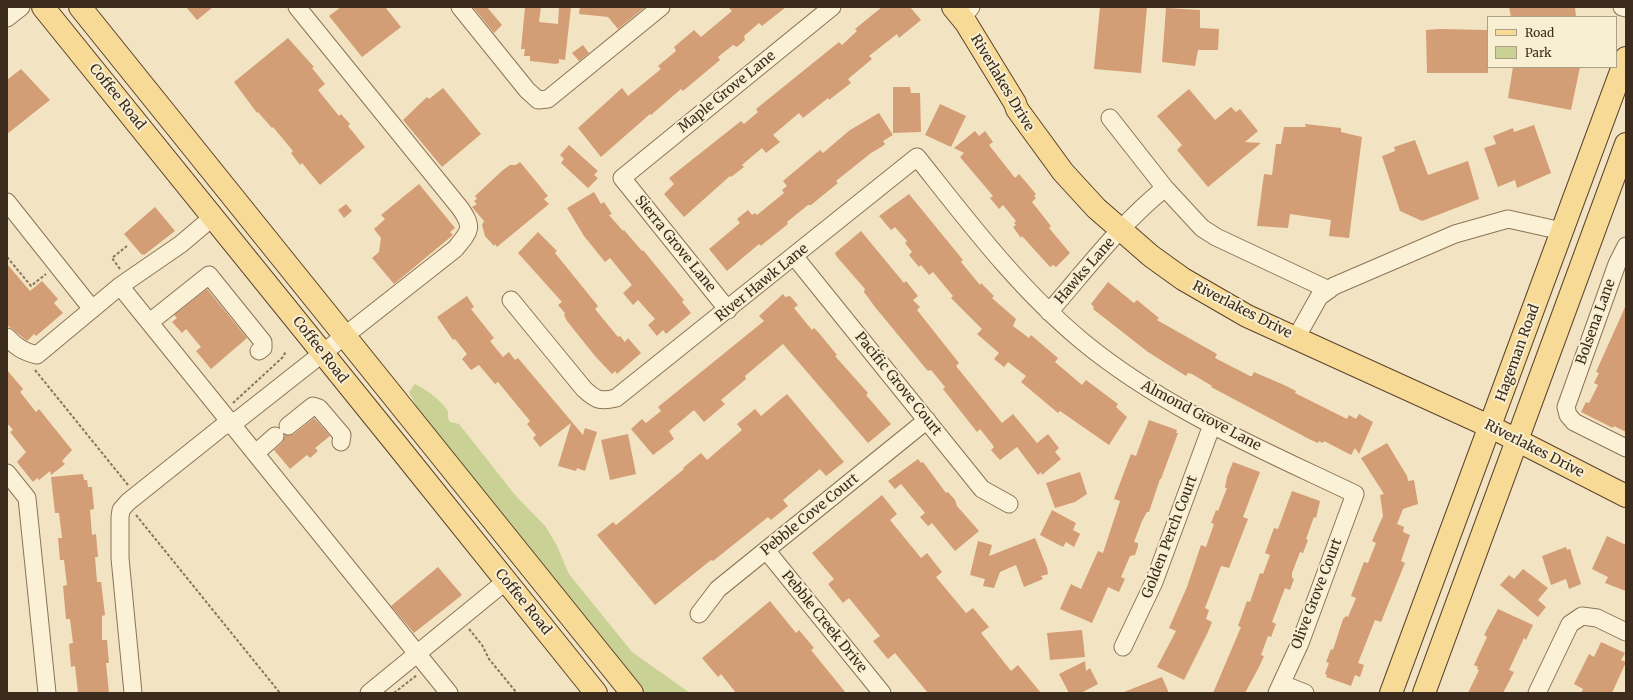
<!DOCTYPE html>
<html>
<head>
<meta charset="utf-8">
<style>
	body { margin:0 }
	#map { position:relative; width:1633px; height:700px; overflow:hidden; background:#f2e4c2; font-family:Merriweather,serif }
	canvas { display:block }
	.frame { position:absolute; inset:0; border:8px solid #3c2c1d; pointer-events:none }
	.legend { position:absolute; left:1487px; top:16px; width:130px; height:52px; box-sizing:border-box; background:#f8eed2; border:1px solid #ada08a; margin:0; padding:5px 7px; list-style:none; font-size:12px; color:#3c2c1d }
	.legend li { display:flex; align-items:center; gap:8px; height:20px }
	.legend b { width:20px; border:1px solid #ada08a }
</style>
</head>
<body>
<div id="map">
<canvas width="1633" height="700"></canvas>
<div class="frame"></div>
<ul class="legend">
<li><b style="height:5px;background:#f8da97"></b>Road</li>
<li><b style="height:11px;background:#c9d195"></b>Park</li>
</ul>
</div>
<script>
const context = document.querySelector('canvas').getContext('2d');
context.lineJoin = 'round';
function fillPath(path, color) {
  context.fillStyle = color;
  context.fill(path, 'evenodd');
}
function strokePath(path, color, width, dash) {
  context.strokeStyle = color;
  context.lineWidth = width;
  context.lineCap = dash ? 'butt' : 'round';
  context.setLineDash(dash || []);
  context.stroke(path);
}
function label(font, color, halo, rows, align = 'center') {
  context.font = font + ' Merriweather,serif';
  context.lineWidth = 4;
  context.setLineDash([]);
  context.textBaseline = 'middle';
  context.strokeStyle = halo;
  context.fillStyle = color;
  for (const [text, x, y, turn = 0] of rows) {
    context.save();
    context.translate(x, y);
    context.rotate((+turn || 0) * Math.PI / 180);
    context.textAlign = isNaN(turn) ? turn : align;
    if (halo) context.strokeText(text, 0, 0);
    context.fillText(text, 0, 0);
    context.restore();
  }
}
fillPath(new Path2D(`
	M415,384C429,391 439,399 448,411V418L450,422L459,424L516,496L546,527L557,546L569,574L632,652L690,693H644L422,417L409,392Z`), '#c9d195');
fillPath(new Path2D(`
	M186,7H213L197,20Z
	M341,7H385L401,27L362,57L329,16Z
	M473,7H487L502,25L494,33Z
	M525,7H541L539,22L558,24L559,7H571L565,60L559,59V63L556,64L540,62L530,61V56H524L525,49H521Z
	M580,7H645L618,29L608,17L579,14Z
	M728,7H786L762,26L759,23L744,36L745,40L737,47L733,45L718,57L720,60L683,91L681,89L651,115L650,114L601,157L578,128L622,88L628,96L661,69L658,66L676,51L674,47L694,30L701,37L732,11Z
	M882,7H910L921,20L899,38L897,34L869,56L872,59L848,79L851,83L829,100L828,98L803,118L799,113L773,135L780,142L766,153L762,148L742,165L744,167L731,177L730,176L684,217L664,194L674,184L669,178L741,121L744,124L758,112L756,109L839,42L842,45L857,31L855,29Z
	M1100,7H1147L1141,73L1094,69Z
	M1509,7H1575L1576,17H1511Z
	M1166,8L1200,10V28L1219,29L1218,50H1198L1195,66L1162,62Z
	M1439,29L1488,30V73H1427L1426,30Z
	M288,38L314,67L312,68L325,84L318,90L339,116L341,114L350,124L348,126L365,147L320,185L302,163L300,165L291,153L293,151L273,127L272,128L258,112L257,113L234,82Z
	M583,45L589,53L579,61L572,53Z
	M1513,67H1580L1571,110L1508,98Z
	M21,69L50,100L7,134V80Z
	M893,87H910L911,93H920L921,132L893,133Z
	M443,88L481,134L442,167L403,120L427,97L429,99Z
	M1189,89L1215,120L1231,107L1236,112L1240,109L1258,131L1245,142L1261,143L1208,187L1177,150L1182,145L1157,116Z
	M940,104L966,116L951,147L925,135Z
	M879,113L893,135L883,141L885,144L883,146L871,153L836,181L838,183L811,205H808L787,222L788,224L763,244L761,246L759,244L727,271L709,249L740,223L737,219L748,210L752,215L755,213L757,215L784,193L782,190L787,186L783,181L820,150L823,153L850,130Z
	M1305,124L1341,128V132L1362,137L1349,238L1329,236L1331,220L1290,214L1288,228L1257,226L1264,174L1272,175L1276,144H1281L1284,127H1306Z
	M1534,125L1551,173L1517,188L1515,180L1498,187L1484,148L1496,144L1493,136L1513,128L1514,132Z
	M975,131L979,136L985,131L993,142L989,145L1015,178L1019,174L1036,194L1034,196L1036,198L1032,202L1051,226L1049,228L1070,253L1056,267L1053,265L1050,267L1022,236L1021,238L1013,227L1016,225L1014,223L1016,221L1003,205L999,209L990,198L993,196L960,157L964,153L954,148Z
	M1415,140L1428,175L1468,161L1479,199L1422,221L1400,211L1382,156L1395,151L1394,147Z
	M569,145L598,171L594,175L598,178L588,188L561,163L564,159L560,155Z
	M520,162L548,196L544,199L549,204L497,247L495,244L494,246L485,236L482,225L484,221L472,207L477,204L474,201L477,199L475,196L503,170L510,165H516Z
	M419,184L455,228L450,232L453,235L394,284L372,258L379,252L381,238L374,229L385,219L381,215Z
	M594,192L601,204L604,202L612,214L609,215L623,231L624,230L642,251L643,250L684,300L682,302L691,313L666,334L663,330L657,336L648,325L655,319L638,300L633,305L623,293L632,285L610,258L605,262L584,236L567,208Z
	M909,194L963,260L961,262L980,285L981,283L994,296L992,298L1016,319L1013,326L1029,338L1031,335L1058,358L1055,362L1082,385L1086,380L1118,404L1116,407L1127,417L1109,445L1060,411L1058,413L1021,382L1026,376L1008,362L1004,367L994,359L999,353L977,334L982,329L951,298L953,296L933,272L929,275L921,265L919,267L909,255L912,252L905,243L907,241L895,227L891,230L879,216Z
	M346,204L352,211L344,218L338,210Z
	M155,207L175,231L144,255L143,254L142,255L124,234Z
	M861,231L904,283L906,281L918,296L913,300L920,307L917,310L959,363L956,366L1002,423L1013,414L1037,443L1048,434L1059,448L1055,452L1061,459L1042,475L1041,472L1038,475L1017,447L1000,460L991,450L994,447L992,444L980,429L977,432L943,389L945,387L931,370L928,371L922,364L875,307L864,292L865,289L837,257L835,253Z
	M538,232L557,251L555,253L598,306L595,309L618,337L620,336L625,342L628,338L641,353L617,374L615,371L612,374L595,356L567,321L564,315L565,313L558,305L562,302L518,253Z
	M7,264L30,291L42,281L58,299L54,303L63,313L36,336L34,334L27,341L7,325Z
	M1108,282L1134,303L1137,300L1159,318L1157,320L1217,354L1215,358L1250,376H1252L1254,372L1284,385L1296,391L1295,393L1347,419L1349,415L1356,419L1359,414L1373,422L1359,454L1355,448L1351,455L1324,441L1323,443L1319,441L1318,443L1309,439L1211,387L1212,386L1192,374L1188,373L1186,376L1148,352L1093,309L1094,307L1091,304Z
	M207,289L247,338L211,369L196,351L201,347L186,329L182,333L172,322L177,318L174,315Z
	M783,294L785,297L790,296L798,305L794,308L812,330L814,328L819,333L837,355L835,356L868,393L866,395L891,424L868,443L783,344L745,376L746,379L721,400L725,404L704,422L694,410L669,431L674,439L653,455L631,429L642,419L646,423L661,411L658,407L764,321L759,316Z
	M467,296L474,307L471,309L494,338L490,341L503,357L509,352L515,360L518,358L583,435L585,428L597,432L585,471L577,468L576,471L558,466L571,423L540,447L533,438L536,435L527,424L530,421L498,382L495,384L479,365L471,370L462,359L467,354L455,339L453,340L437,317Z
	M1626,305V432L1614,426L1613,428L1581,412L1586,402L1589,403L1598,385L1594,383L1599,373L1596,372Z
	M7,370L23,389L20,392L36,412L39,409L72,450L62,461L65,464L51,475L50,471L39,480L37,478L33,482L17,462L26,452L10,432L13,430L7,423Z
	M787,394L844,462L826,476L820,469L783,500L788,506L771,520L768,517L713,561L711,560L655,605L597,535L613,522L616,525L684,469L683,468L701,453L707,460L742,430L737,424L755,409L761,416Z
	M314,418L330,436L315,448L318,451L310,458L307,455L290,469L274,450L282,443L285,435L294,434Z
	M1149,420L1177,430L1176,433H1178L1161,479H1160L1149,512H1147L1142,521L1134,542L1138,543V546L1135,555L1130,556L1121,577L1125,579L1119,592L1108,587L1092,623L1060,609L1071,584L1081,589L1098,551L1103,553L1120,501L1114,499L1131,454L1136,456Z
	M628,434L636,474L610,480L601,440Z
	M1387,443L1407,476L1408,481L1414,480L1418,504L1403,509L1397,524L1404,527L1403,532L1410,535L1401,561L1405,563L1381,622L1375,620L1358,663L1364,665L1360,677L1355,675L1351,686L1326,677L1327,675L1325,674L1329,663L1326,662L1331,649L1333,650L1343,619L1346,616L1348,617L1356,598L1351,596L1364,562L1368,563L1376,543L1372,541L1383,516L1380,495L1384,494L1361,458Z
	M918,459L921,463L923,462L946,493L948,492L955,500L957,506L979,531L955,551L932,523L928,526L920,517L925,513L901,484L895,489L888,481Z
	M1233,462L1260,472L1243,517L1248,519L1229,568L1221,566L1205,608L1209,610L1206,619L1212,622L1208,632L1184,680L1157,667L1176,631L1169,628L1187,587L1201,545L1206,547L1214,524L1211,523L1216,510L1218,511L1227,488H1225L1227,477Z
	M1080,472L1087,494L1075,502L1055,508L1046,483Z
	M83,474L84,480H87L88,487H92L94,509L90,510L92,535L96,534L98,557H95L97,582H101L105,615L102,616V640H107L109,663H106L109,693H78L75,666L71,667L69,644L73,643L70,619H66L63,586L67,585L64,560H60L58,538H62L59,513H55L51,477Z
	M1292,491L1320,501L1316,518L1314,517L1306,539L1308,540L1303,553L1300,552L1292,573V578L1294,579L1290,590L1285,588L1272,622L1276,624L1271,637L1268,636L1261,655L1264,656L1259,667L1245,693H1213L1241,627L1238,626L1247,601L1250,602L1260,573L1263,574L1270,555L1265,553L1274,528L1278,529Z
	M882,495L897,514L890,520L921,558L927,553L942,572L936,577L966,613L973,608L989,627L981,633L1011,671L1018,665L1041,693H928L895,653L888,659L873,641L880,636L849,598L843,603L828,584L834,579L812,553Z
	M1052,510L1076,523L1073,530L1080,534L1074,547L1066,542L1063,547L1040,535Z
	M1607,536L1626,545V591L1605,583L1608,577L1592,569Z
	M1035,538L1047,568L1048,574L1041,576L1043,579L1024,587L1016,565L1000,572L994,588L983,586L985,579L970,575L978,541L992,545L989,556Z
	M1566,547L1567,550L1570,549L1581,584L1569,589L1566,579L1551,585L1542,556Z
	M438,567L462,595L414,633L391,606Z
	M1523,569L1548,588L1538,600L1546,607L1538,617L1500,585L1509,575L1514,579Z
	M770,601L796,633L799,630L814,648L811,650L846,693H736L721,674L718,677L702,658Z
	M1498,609L1533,625L1526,640L1524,638L1509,670L1514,672L1503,693H1468L1479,670L1477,669L1478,667L1474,665L1487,637L1484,635Z
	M1082,630L1085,657L1050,660L1047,633Z
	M1601,642L1625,653L1621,660L1626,662L1612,693H1581L1583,689L1574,684L1589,654L1594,657Z
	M1085,661L1086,671L1090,668L1098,684L1081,693H1069L1059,674Z
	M1162,677L1169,693H1124V692Z`), '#d39d75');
const minor = new Path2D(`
	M460,7L527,90L538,100L548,99L661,7
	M1622,7L1626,8
	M7,18L21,7
	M962,18L971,7
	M1110,118L1165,188
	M7,202L92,309
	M1626,246L1617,264L1566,407L1568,415L1574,422L1626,448
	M794,256L982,489L1009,504
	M120,286L449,693
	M511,300L584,389C596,400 600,402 616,398L917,157C968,221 1018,288 1082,341C1163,408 1261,449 1355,494L1300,643L1277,693
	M728,310L622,178L832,7
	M1049,312C1086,270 1121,223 1165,188L1202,228L1216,237L1329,290
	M150,322L209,275L263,342V348L259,351
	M7,337C16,347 24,352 37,355L120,286L181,244L214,216
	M1296,338L1319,297L1334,286L1455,234L1508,219L1562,231
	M288,426L313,406L319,408L342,435L341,442
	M257,452L275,436
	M7,473L27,498L47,693
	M766,550L882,693
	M699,614L718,589L927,420
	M1123,647L1154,582L1212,425
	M1282,684L1305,693
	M133,693L120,558V517L121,510L128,502L222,427L239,419L455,249C470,231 474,228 460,208L297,7
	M369,693L506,581
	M1537,693L1570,624L1582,616L1597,618L1626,632`);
const major = new Path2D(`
	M43,7C229,235 412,464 596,693
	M80,7L632,693
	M953,7L966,23L1015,103L1017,109L1063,172L1096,208L1151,256L1183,279L1247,316L1491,427L1626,496
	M1391,693L1626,58
	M1424,693L1626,144`);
strokePath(minor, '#8d7457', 19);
strokePath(major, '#5b422c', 24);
strokePath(new Path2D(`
	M7,257L31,286L46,274
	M120,269L112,258L127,246
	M35,370L128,485
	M233,403L283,357L286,351
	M136,515L280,693
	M469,629L482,645L489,659L516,692L514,693
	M394,693L417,675`), '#8d7457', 2, [3, 2]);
strokePath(minor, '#fbf1d6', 17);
strokePath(major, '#f8da97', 22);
label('14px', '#3c2c1d', '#f8eed2', [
	["Riverlakes Drive",1002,83,59],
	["Maple Grove Lane",727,92,-39],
	["Coffee Road",117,97,51],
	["Sierra Grove Lane",675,244,51],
	["Hawks Lane",1085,271,-49],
	["River Hawk Lane",762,283,-39],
	["Riverlakes Drive",1242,310,27],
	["Bolsena Lane",1596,322,-70],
	["Coffee Road",320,350,52],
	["Hageman Road",1518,353,-70],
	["Pacific Grove Court",898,384,51],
	["Almond Grove Lane",1201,416,28],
	["Riverlakes Drive",1534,449,27],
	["Pebble Cove Court",810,515,-39],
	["Golden Perch Court",1170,537,-69],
	["Olive Grove Court",1317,594,-69],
	["Coffee Road",523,602,51],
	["Pebble Creek Drive",824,622,51]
]);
</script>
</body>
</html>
